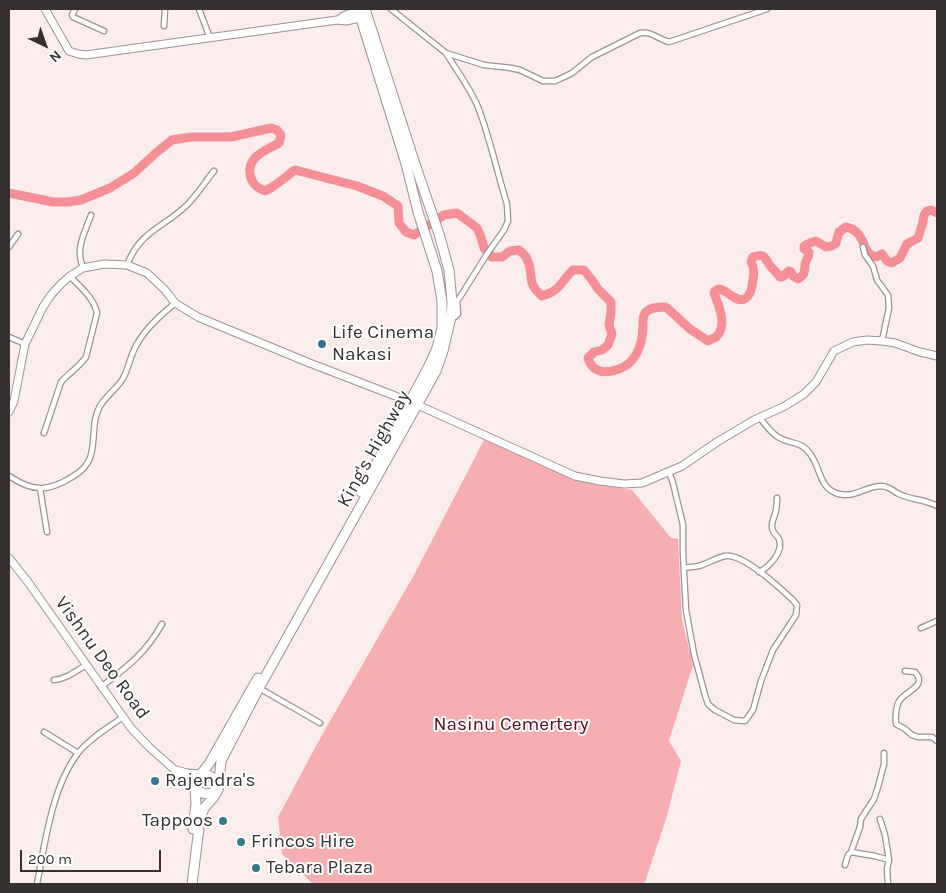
<!DOCTYPE html>
<html>
<head>
<meta charset="utf-8">
<style>
	body { margin:0 }
	#map { position:relative; width:946px; height:893px; overflow:hidden; background:#fceded; font-family:Karla,sans-serif }
	canvas { display:block }
	.frame { position:absolute; inset:0; border:10px solid #363030; pointer-events:none }
	.north { position:absolute; left:20px; top:20px; width:50px; height:50px; -webkit-text-stroke:4px #fff; paint-order:stroke; rotate:138deg; font-size:14px; font-weight:700; line-height:20px; text-align:center; color:#363030 }
	.north::after { content:''; display:block; margin:auto; width:18px; height:22px; background:#363030; clip-path:polygon(50% 0,100% 100%,50% 72%,0 100%) }
	.scale { position:absolute; left:20px; top:850px; width:141px; height:22px; box-sizing:border-box; border:2px solid #363030; border-top:0; padding-left:6px; font-size:15px; line-height:18px; white-space:nowrap; color:#363030; -webkit-text-stroke:4px #fff; paint-order:stroke }
</style>
</head>
<body>
<div id="map">
<canvas width="946" height="893"></canvas>
<div class="frame"></div>
<div class="north">N</div>
<div class="scale">200 m</div>
</div>
<script>
const context = document.querySelector('canvas').getContext('2d');
context.lineJoin = 'round';
function fillPath(path, color) {
  context.fillStyle = color;
  context.fill(path, 'evenodd');
}
function strokePath(path, color, width, dash) {
  context.strokeStyle = color;
  context.lineWidth = width;
  context.lineCap = dash ? 'butt' : 'round';
  context.setLineDash(dash || []);
  context.stroke(path);
}
function label(font, color, halo, rows, align = 'center') {
  context.font = font + ' Karla,sans-serif';
  context.lineWidth = 4;
  context.setLineDash([]);
  context.textBaseline = 'middle';
  context.strokeStyle = halo;
  context.fillStyle = color;
  for (const [text, x, y, turn = 0] of rows) {
    context.save();
    context.translate(x, y);
    context.rotate((+turn || 0) * Math.PI / 180);
    context.textAlign = isNaN(turn) ? turn : align;
    if (halo) context.strokeText(text, 0, 0);
    context.fillText(text, 0, 0);
    context.restore();
  }
}
fillPath(new Path2D(`
	M485,438L582,482L632,490L671,538L678,539L682,620L693,665L669,741L681,761L667,816L645,882L643,884H313L282,854L278,817L322,735L414,575Z`), '#f6aeb0');
strokePath(new Path2D(`
	M9,193L53,202H67L81,200L110,188L134,173L157,152L172,140L191,137H231L271,128L277,130L281,135L279,143C266,150 247,157 250,174C252,184 256,187 265,191C276,186 285,177 295,170L357,186L383,196L398,206L399,223L406,232L414,235L444,215L457,213L477,228L481,237L484,248L492,257H502L510,251L519,250C522,253 526,255 527,259C535,275 525,282 542,296C562,290 560,282 573,270H584L592,280L598,289L611,302V312L609,325L612,334L608,345L602,350L594,352L588,358C590,365 593,369 600,371C606,373 613,371 619,369C636,363 642,345 643,328C643,323 642,318 645,313C650,307 659,307 666,307L690,329L708,341C711,339 713,339 716,337C728,326 719,306 714,293L715,291L718,289C725,289 726,293 732,296C743,304 750,298 752,286C753,277 756,271 751,262L753,257C767,252 764,260 772,268C775,271 777,273 780,277H782L789,271L791,272L793,276L798,279C808,273 803,269 806,261C809,253 808,261 809,252L804,249V246L810,243L816,241L826,247L832,246L836,243L839,232L846,227C867,231 861,255 876,257L882,254L887,261L892,263L900,258L907,244L918,238L923,222C923,218 924,214 927,211L931,210L937,213`), '#f38f95', 9);
const street = new Path2D(`
	M75,9L72,15L73,17L104,31
	M199,9L210,38
	M391,9L446,53L484,65L511,68L520,70L543,81H555L564,77L572,73L592,57L640,33C653,31 657,39 669,42L767,9
	M164,26L165,9
	M446,53C457,71 470,88 478,107C490,138 497,172 507,204L508,221L504,230L487,254L460,297L457,301L458,314L455,317H451
	M9,247L18,234
	M863,247L865,255L873,266L877,280L888,295L889,308L882,341
	M127,265C140,231 163,228 187,205C197,195 205,182 214,171
	M83,268C75,248 84,235 91,215
	M9,337L25,344
	M760,418C765,424 771,433 778,437C791,445 801,440 811,455C821,469 819,489 839,494C855,498 864,487 880,486C887,486 891,489 897,493C909,500 925,499 937,506
	M44,433L61,382C69,373 79,367 86,357L97,313C94,298 80,287 70,276
	M669,472L673,483L683,525V554L686,610L694,654L705,695L708,704L715,710L734,720L745,721L753,710L761,681L773,650L796,615L797,605L793,600C780,588 743,553 725,556C716,558 708,563 699,566C694,567 689,567 684,568
	M9,476C33,492 48,492 72,477C79,473 87,466 90,458C96,442 91,421 100,406C106,396 116,389 122,380C129,369 130,355 137,344C146,328 161,315 175,303
	M40,488L47,532
	M759,572C769,567 784,552 779,539C776,534 771,532 772,525C772,521 774,518 775,514C777,509 777,503 777,498
	M921,628L937,621
	M905,671L915,672C928,686 906,691 900,700C896,705 895,717 896,724L905,729L912,735L918,737H932L937,741
	M54,680C66,679 76,671 86,665
	M101,687C127,667 146,653 162,624
	M259,688L320,723
	M44,732L78,753
	M880,819L885,835L889,860L887,869L888,884
	M851,852L875,856L889,860
	M845,865L848,855L851,852L860,827L861,819L874,799L878,787L884,764V753
	M37,884C45,843 52,787 78,753C90,738 108,728 123,717`);
const secondary = new Path2D(`
	M45,9L69,51L78,54L86,55L337,20L346,21L364,17
	M338,20L345,15L362,10
	M9,412L14,401L25,344L43,307L51,295L61,284L70,276L83,268L104,264L127,265L147,273L165,290L175,303L198,317L307,362L411,402L575,476L600,481L624,484L642,483L682,466L717,442L754,420L785,406L804,394L816,382L834,351L853,342L867,340L882,341L895,343L920,352L937,356
	M9,558L28,582L131,728L149,747L195,788
	M176,770L187,773L201,774`);
const highway = new Path2D(`
	M358,9L406,164L418,212L437,271L442,301V328L437,348L428,368L361,492
	M201,774C210,775 214,777 218,785
	M195,788C202,795 208,795 217,791
	M193,829L196,804L195,788L196,780L209,764L258,678
	M192,884L200,820L204,808L213,798L218,790L221,761L259,688L436,371L443,351L451,317L452,302L449,270L439,234L415,164L365,9`);
strokePath(street, '#9e9191', 7);
strokePath(secondary, '#9e9191', 9);
strokePath(highway, '#9e9191', 11);
strokePath(street, '#fff', 4.5);
strokePath(secondary, '#fff', 7);
strokePath(highway, '#fff', 9);
for (const [x, y, r, color] of [
	[322,344,5,"#39758c"],
	[155,781,5,"#39758c"],
	[223,821,5,"#39758c"],
	[241,842,5,"#39758c"],
	[256,868,5,"#39758c"]
]) {
  const dot = new Path2D();
  dot.arc(x, y, r, 0, 2 * Math.PI);
  context.fillStyle = color;
  context.fill(dot);
  strokePath(dot, '#fff', 2);
}
label('19px', '#363030', '#fff', [
	["Life Cinema",332,333],
	["Nakasi",332,355],
	["Rajendra's",165,781],
	["Tappoos",213,821,"right"],
	["Frincos Hire",251,842],
	["Tebara Plaza",266,868]
], 'left');
label('19px', '#363030', '#fff', [
	["King's Highway",374,449,-61],
	["Vishnu Deo Road",102,658,54]
]);
label('19px', '#61051b', '#fff', [
	["Nasinu Cemertery",511,725]
]);
</script>
</body>
</html>
